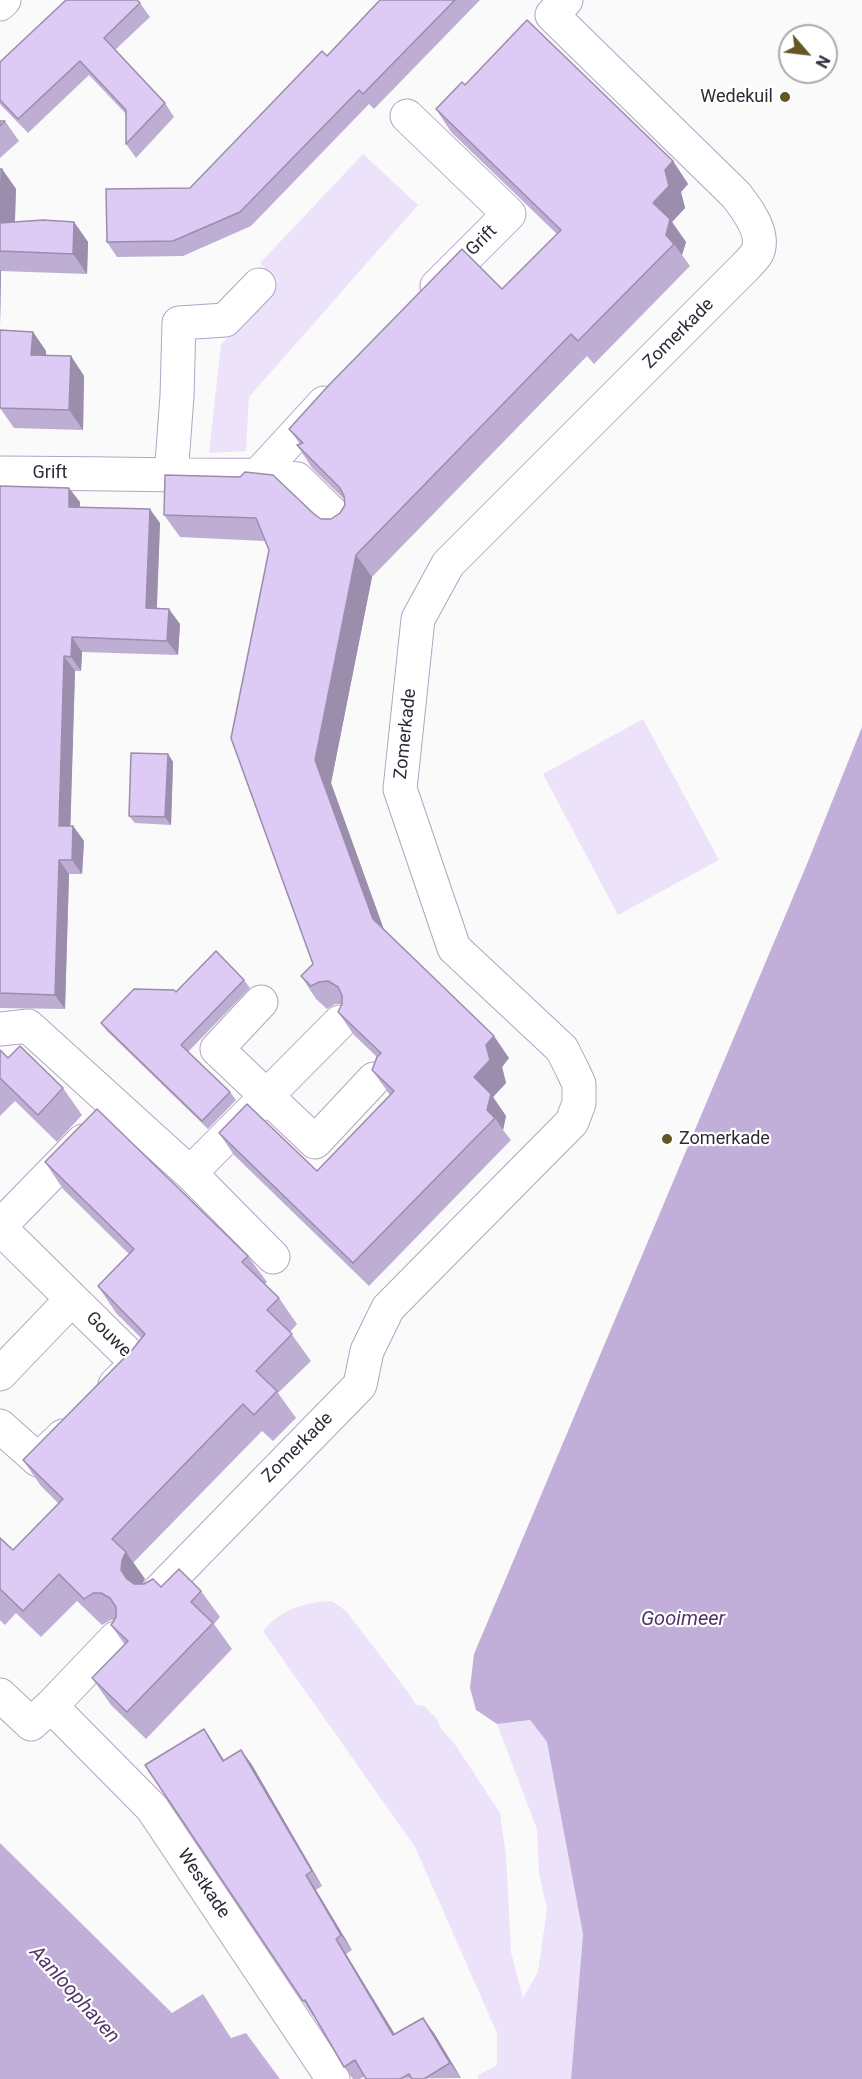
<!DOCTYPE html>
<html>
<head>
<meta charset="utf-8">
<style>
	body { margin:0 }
	#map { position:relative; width:862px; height:2079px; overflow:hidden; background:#fafafa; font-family:Roboto,sans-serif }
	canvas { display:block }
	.north { position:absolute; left:778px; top:24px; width:60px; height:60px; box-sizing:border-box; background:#fff; border:2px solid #acaaaf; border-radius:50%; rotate:118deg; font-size:16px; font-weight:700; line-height:24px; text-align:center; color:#2f2a36 }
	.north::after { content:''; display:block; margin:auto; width:21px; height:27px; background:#645724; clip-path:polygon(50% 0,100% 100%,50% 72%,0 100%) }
</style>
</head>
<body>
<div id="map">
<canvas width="862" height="2079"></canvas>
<div class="north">N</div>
</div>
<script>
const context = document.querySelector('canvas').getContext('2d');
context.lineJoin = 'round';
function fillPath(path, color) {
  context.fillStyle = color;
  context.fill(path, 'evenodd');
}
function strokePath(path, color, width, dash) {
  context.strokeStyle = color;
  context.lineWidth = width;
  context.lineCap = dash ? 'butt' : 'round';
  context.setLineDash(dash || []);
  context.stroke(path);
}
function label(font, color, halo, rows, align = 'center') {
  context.font = font + ' Roboto,sans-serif';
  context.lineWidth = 4.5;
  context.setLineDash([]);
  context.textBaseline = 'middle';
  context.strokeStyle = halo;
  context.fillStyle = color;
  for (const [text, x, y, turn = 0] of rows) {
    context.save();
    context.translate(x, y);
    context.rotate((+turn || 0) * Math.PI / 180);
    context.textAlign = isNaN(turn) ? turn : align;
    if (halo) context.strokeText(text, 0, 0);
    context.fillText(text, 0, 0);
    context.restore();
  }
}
fillPath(new Path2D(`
	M363,154L418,205L249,397L246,451L209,453L221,345L277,282L260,263Z
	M643,719L719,860L618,915L543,774Z
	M332,1601L346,1611L408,1692L416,1705L424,1706L437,1719L441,1728L456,1746L500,1813L506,1856L511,1952L523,1998L538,1972L547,1909L539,1873L537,1829L497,1724L530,1720L547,1742L583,1934L571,2079H479L477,2076L497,2065V2033L415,1847L263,1631C281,1609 305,1602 332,1601Z`), '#ece2fa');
fillPath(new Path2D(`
	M862,727V2079H571L583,1934L547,1742L530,1720L497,1724L476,1710L470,1688L474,1654L807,864Z
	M0,1843L172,2013L203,1994L231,2038L246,2033L280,2079H0Z`), '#c2afd9');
const minor = new Path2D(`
	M0,4L4,0
	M407,116L509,214L437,286
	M0,473C86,473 172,476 258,475L324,403
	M258,475L297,479L342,523
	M171,476L177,396L179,323L225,320L259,285
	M261,1002L217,1049L315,1142L374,1079
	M0,1029L28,1026L190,1173L273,1257
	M190,1173L340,1022
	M0,1226L83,1141
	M0,1228L137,1363L115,1385
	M0,1374L72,1299
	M0,1426L38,1460L63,1436
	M158,1592L360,1385L367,1351L388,1308L572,1122L579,1103V1084L572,1069L562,1049L454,948L400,789L418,619L448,564L744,268C748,264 754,258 757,253C766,234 747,209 736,195L552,15L566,0
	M0,1695L31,1724L51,1706L116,1638
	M51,1706L152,1808L333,2079`);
strokePath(minor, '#b2a4c4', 35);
strokePath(minor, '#fff', 33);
fillPath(new Path2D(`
	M380,0H480L374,109L369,104L251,226L183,256L117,257L107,242L190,188L327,56Z
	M140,3L150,17L115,50L165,103L174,117L136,158L126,144V114L89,75L28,133L0,104V62Z
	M465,85L673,161L688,184L681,192L685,208L672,222L686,242L682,255L690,266L594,364L587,356L372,577L331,783L384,930L509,1058L502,1067L506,1083L493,1097L506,1116L503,1130L511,1140L369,1286L234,1155L219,1133L317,1171L390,1095L372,1070L377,1057L354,1035L338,1012L342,1004H335L327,1009L316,999L301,976L313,964L269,550L265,541L180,537L164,515L314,514L321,519H331L340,513L345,505L344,499L312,468L297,445L300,444L289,429L502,289L557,234L451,132L436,109Z
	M0,121H5L19,141L0,158Z
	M0,169H2L16,189L15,222H74L88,242L87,274L1,271L0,325Z
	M33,332L46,351V356H71L84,376L83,430L14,428L0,408Z
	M0,486L80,502L79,507L160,523L157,608L180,624L178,655L82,652L81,671H75L70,826H73L84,841L82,874H69L65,1009L0,1008Z
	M168,754L173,762L171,825L135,823L129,816Z
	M244,980L250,988L188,1052L230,1092L236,1100L208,1129L107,1031L101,1023L176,992Z
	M0,1050L8,1058L63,1088L82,1115L57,1142L15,1101L0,1116Z
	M45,1162L248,1256L267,1282L265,1284L279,1298L297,1324L290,1332L311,1361L278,1393L296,1418L273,1441L262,1431L133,1563L145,1579L142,1584L161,1587L201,1591L220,1617L214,1624L232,1649L146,1739L111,1705L92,1678L125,1645L111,1625L114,1620H111L102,1625L77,1601L41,1637L16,1613L5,1625L0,1620V1537L13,1550L59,1504L41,1486L23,1460L132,1350L141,1338L116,1313L98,1286L129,1254L63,1189Z
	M204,1729L224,1760L241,1750L252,1765L322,1886L316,1890L352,1950L346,1954L395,2034L434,2033L461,2078L366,2079L365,2076L360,2079H353L344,2067L314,2015L313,2016L303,2001Z`), '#beaed3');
fillPath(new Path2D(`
	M673,161L688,184L681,192L685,208L672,222L686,242L682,255L674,244L666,235L653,203L665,170Z
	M2,169L16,189L14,242L0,223Z
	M74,222L88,242L87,274L73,254Z
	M0,269L1,271L0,325Z
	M33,332L46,351L45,375L31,355Z
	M71,356L84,376L83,430L69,410Z
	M69,488L80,502L79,522L69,507Z
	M150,509L160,523L156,623L146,608Z
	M356,555L372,577L331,783L388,941L373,919L315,760Z
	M169,609L180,624L178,655L167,641Z
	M72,637L82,652L81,671L71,657Z
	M64,656L75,671L70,841L59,826Z
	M168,754L173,762L171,825L165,817Z
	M73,826L84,841L82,874L72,860Z
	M59,860L69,874L65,1009L55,995Z
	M494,1036L509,1058L502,1067L506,1083L493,1097L506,1116L503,1130L495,1118L487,1110L474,1077L486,1045Z
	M126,1552L145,1579L140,1587L127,1579L121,1570L122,1560Z
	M204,1729L214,1744L233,1776L223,1761Z
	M241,1750L252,1765L322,1886L312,1871Z
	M306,1875L316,1890L352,1950L341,1935Z
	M336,1939L346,1954L404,2050L393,2035Z
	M423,2018L434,2033L461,2078L450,2063Z`), '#9b8dac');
const building = new Path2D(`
	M66,0H137L140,3L104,38L165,103L126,144V110L80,61L18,119L0,100V62Z
	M380,0H455L363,94L359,90L240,212L173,241L107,242L106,189L190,188L322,51L327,56Z
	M527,20L673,161L665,170L669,186L653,203L670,219L666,235L674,244L578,341L571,334L356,555L315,760L373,919L494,1036L486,1045L490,1060L474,1077L491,1094L487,1110L495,1118L353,1263L219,1133L247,1104L317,1171L394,1091L372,1070L377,1057L381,1053L338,1012L342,1004V995L338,987L328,981L319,982L311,986L301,976L313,964L231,738L269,550L256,518L164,515L165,475L240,477L245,472L273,475L314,514L321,519H331L340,513L345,505L344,496L340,488L297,445L303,443L289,429L329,385L462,249L502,289L561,230L436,109L462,82L465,85Z
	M0,121H5L0,126Z
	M0,169H2L0,221Z
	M43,220L74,222L73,254L0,251V223Z
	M0,330L33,332L31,355L71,356L69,410L0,408Z
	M0,486L69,488V507L150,509L146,608L169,609L167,641L72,637L71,657L64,656L59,826H73L72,860H59L55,995L0,993Z
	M131,753L168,754L165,817L129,816Z
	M216,951L244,980L181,1045L230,1092L202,1121L101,1023L134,989L174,990L176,992Z
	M20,1046L63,1088L38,1115L0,1078V1050L8,1058Z
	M97,1109L248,1256L242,1262L279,1298L267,1310L292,1334L256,1371L277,1391L254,1415L243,1404L112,1539L126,1552L122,1560L121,1570L127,1579L134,1584H144L153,1579L161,1587L179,1569L201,1591L191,1602L213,1623L127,1712L92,1678L128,1641L111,1625L116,1617V1607L110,1598L101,1593H93L84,1599L59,1574L23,1611L0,1589V1538L13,1550L63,1499L23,1460L132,1350L145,1334L98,1286L134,1249L45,1162Z
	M204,1729L223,1761L241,1750L312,1871L306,1875L341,1935L336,1939L393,2035L423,2018L450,2063L424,2079H412L409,2074L400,2079H366L355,2060L344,2067L305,2000L303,2001L145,1765Z`);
fillPath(building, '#ddcaf5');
strokePath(building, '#9b8dac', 1.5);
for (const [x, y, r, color] of [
	[785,97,6,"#645724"],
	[667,1139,6,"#645724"]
]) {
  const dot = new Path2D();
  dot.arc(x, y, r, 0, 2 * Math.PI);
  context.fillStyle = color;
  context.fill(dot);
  strokePath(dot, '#fff', 2);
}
label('18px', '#2f2a36', '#fff', [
	["Wedekuil",773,97],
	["Zomerkade",679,1139,"left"]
], 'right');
label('18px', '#2f2a36', '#fff', [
	["Grift",482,241,-45],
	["Zomerkade",679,334,-45],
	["Grift",50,473],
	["Zomerkade",406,734,-84],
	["Gouwe",108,1335,45],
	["Zomerkade",298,1448,-45],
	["Westkade",203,1884,56]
]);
label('italic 20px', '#4f356b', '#fff', [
	["Gooimeer",683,1620],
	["Aanloophaven",74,1995,48]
]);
</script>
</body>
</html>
